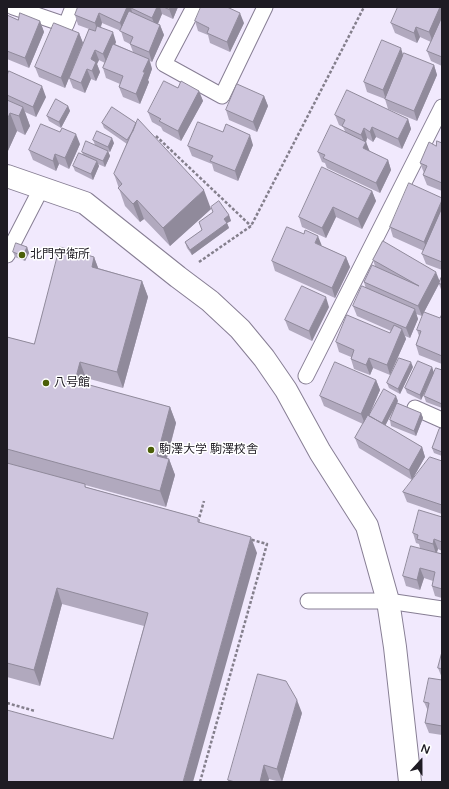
<!DOCTYPE html>
<html>
<head>
<meta charset="utf-8">
<style>
	body { margin:0 }
	#map { position:relative; width:449px; height:789px; overflow:hidden; background:#f1e9fd; font-family:"Varela Round",sans-serif }
	canvas { display:block }
	.frame { position:absolute; inset:0; border:8px solid #1e1b23; pointer-events:none }
	.north { position:absolute; left:401px; top:741px; width:40px; height:40px; -webkit-text-stroke:3px #fff; paint-order:stroke; rotate:21deg; font-size:11px; font-weight:700; line-height:16px; text-align:center; color:#1e1b23 }
	.north::after { content:''; display:block; margin:auto; width:14px; height:18px; background:#1e1b23; clip-path:polygon(50% 0,100% 100%,50% 72%,0 100%) }
</style>
</head>
<body>
<div id="map">
<canvas width="449" height="789"></canvas>
<div class="frame"></div>
<div class="north">N</div>
</div>
<script>
const context = document.querySelector('canvas').getContext('2d');
context.lineJoin = 'round';
function strokePath(path, color, width, dash) {
  context.strokeStyle = color;
  context.lineWidth = width;
  context.lineCap = dash ? 'butt' : 'round';
  context.setLineDash(dash || []);
  context.stroke(path);
}
function fillPath(path, color) {
  context.fillStyle = color;
  context.fill(path, 'evenodd');
}
function label(font, color, halo, rows, align = 'center') {
  context.font = font + ' "Varela Round","Noto Sans JP",sans-serif';
  context.lineWidth = 3;
  context.setLineDash([]);
  context.textBaseline = 'middle';
  context.strokeStyle = halo;
  context.fillStyle = color;
  for (const [text, x, y, turn = 0] of rows) {
    context.save();
    context.translate(x, y);
    context.rotate((+turn || 0) * Math.PI / 180);
    context.textAlign = isNaN(turn) ? turn : align;
    if (halo) context.strokeText(text, 0, 0);
    context.fillText(text, 0, 0);
    context.restore();
  }
}
const lane = new Path2D(`
	M13,7L66,25L73,7
	M194,7L164,64L222,96L265,7
	M7,255L42,187
	M306,376L442,107
	M415,408L442,420
	M308,601H388L442,609`);
const secondary = new Path2D(`
	M7,176L85,203L178,277L210,301L240,329L264,358L286,390L320,452L367,526L388,601L395,647L410,782`);
strokePath(lane, '#877e94', 17);
strokePath(secondary, '#877e94', 24);
strokePath(new Path2D(`
	M156,136L251,226
	M199,262L251,226L364,7
	M198,522L204,501
	M7,703L35,711
	M200,782L267,544L249,539`), '#847f8c', 2.5, [3, 2]);
strokePath(lane, '#fff', 15);
strokePath(secondary, '#fff', 22);
fillPath(new Path2D(`
	M78,7H178L173,19L162,14L158,24L160,25L164,35L152,62L150,61L152,69L148,80L149,82L140,104L123,97L119,87L120,84L106,78L103,68L105,63L99,60L97,64L100,72L96,81L91,79L85,93L73,88L69,78L89,29L78,25L75,15ZM102,23L121,31L124,41L130,44L133,52L115,44L116,42L101,27Z
	M442,7V66L431,61L427,51L431,42L420,37L417,43L395,33L391,23Z
	M7,15L18,20L40,21L44,32L29,68L7,59Z
	M195,21L244,23L230,52L210,43L208,35L198,31Z
	M79,33L83,43L65,88L39,77L35,67Z
	M403,55L434,65L437,75L417,121L388,109L385,99L367,92L364,82Z
	M7,76L46,97L36,117L25,112L30,126L25,135L17,131L7,153Z
	M178,88L199,91L203,101L181,141L163,131L161,127L152,122L148,112Z
	M264,96L268,106L257,132L229,120L226,110Z
	M68,106L70,111L61,128L49,121L47,116Z
	M112,107L211,209L170,246L144,219L140,222L125,206L114,174L127,144L104,128L102,123Z
	M335,115L408,119L411,129L402,149L376,137L373,142L367,138L366,142L369,151L388,160L391,170L380,193L327,168L325,163L322,162L318,152L345,131L343,127L339,125Z
	M93,140L114,143L110,152L108,151L110,156L105,167L98,164L99,166L93,180L75,171L73,166L83,155L82,152L95,145Z
	M442,143V191L427,185L423,175L424,173L420,163L436,146Z
	M80,144L69,169L59,164L56,171L33,160L29,150Z
	M253,145L238,181L214,171L212,164L192,156L188,146Z
	M372,191L376,201L362,229L336,217L326,238L302,227L299,217Z
	M442,200V270L426,264L422,254L424,251L393,237L390,227Z
	M213,213L229,215L231,221L227,223L229,228L192,255L187,248L185,242L202,230Z
	M322,246L346,257L350,267L335,298L275,271L272,261Z
	M27,247L29,253L25,261L15,257L13,252Z
	M94,257L98,268L142,281L148,297L123,388L86,378L84,384L170,407L176,423L167,459H169L175,475L166,507L85,485L86,487L198,518L200,522L257,553L113,739L144,626L62,604L40,686L7,677V337L34,344Z
	M373,260L440,281L442,276V292L439,284L422,316L416,314L418,319L410,338L405,336L406,339L390,375L373,368L370,375L354,369L351,359V357L339,352L336,342L390,333L391,331L357,316L353,306L366,289L364,282L375,266Z
	M329,307L312,341L289,330L285,320Z
	M442,314V364L419,355L416,345L419,336L417,330L440,318Z
	M413,367L400,394L389,388L387,383Z
	M432,367L434,373L442,370V408L426,402L424,396L432,376L421,400L407,393L405,388Z
	M376,380L380,390L369,416L398,401L397,403L421,413L423,418L416,436L391,426L390,420L395,406L385,426L422,447L425,457L412,480L359,448L355,438L363,424L324,406L320,396Z
	M442,428V456L434,453L432,448Z
	M442,461V514L407,502L403,492Z
	M442,517V551L438,549L437,553L442,554V598L435,596L432,586L433,581L424,578L420,590L406,586L403,576L420,548L419,544L416,543L413,533Z
	M442,652V678L438,668Z
	M442,680V735L429,733L425,723L428,711L424,702Z
	M302,713L282,782H280L269,779L268,782H228V780Z`), '#b1a9be');
fillPath(new Path2D(`
	M127,7H134L131,8L132,12L124,33L120,23Z
	M157,7H160L162,14L156,28L152,18Z
	M170,7H178L173,19L169,9Z
	M440,7H442V21L433,42L429,32Z
	M99,13L102,23L98,33L95,23Z
	M240,13L244,23L230,52L227,42Z
	M40,21L44,32L29,68L25,58Z
	M160,25L164,35L152,62L149,52Z
	M416,27L420,37L417,43L414,33Z
	M113,32L116,42L107,64L103,54Z
	M79,33L83,43L65,88L61,78Z
	M401,48L404,58L386,100L383,90Z
	M95,50L99,60L97,64L100,72L96,81L92,71L91,59Z
	M149,59L152,69L148,80L149,82L140,104L136,94L143,72Z
	M434,65L437,75L417,121L414,111Z
	M87,69L91,79L85,93L81,83Z
	M42,86L46,97L36,117L33,107Z
	M199,91L203,101L181,141L178,131Z
	M264,96L268,106L257,132L253,122Z
	M68,106L70,111L61,128L59,122Z
	M23,107L30,126L25,135L19,116Z
	M10,113L17,131L7,153V120Z
	M408,119L411,129L402,149L398,139Z
	M372,127L376,137L373,142L370,132Z
	M364,128L367,138L366,142L370,152L363,148L365,144L361,135Z
	M76,134L80,144L69,169L65,158Z
	M250,135L253,145L238,181L235,171Z
	M112,138L114,143L110,152L108,147Z
	M108,151L110,156L105,167L103,161Z
	M55,154L59,164L56,171L53,161Z
	M388,160L391,170L380,193L376,183Z
	M97,161L99,166L93,180L91,174Z
	M204,190L211,209L170,246L163,228Z
	M372,191L376,201L362,229L358,219Z
	M137,200L144,219L140,222L133,204Z
	M442,200V219L428,252L424,242Z
	M333,207L336,217L326,238L322,228Z
	M229,215L231,221L227,223L229,228L192,255L190,250L224,219Z
	M318,236L322,246L315,243Z
	M27,247L29,253L25,261L23,256Z
	M94,257L100,273L92,267Z
	M346,257L350,267L335,298L332,288Z
	M436,272L440,282L422,316L418,306Z
	M142,281L148,297L123,388L117,372Z
	M326,297L329,307L312,341L309,331Z
	M415,309L418,319L410,338L406,328Z
	M402,329L406,339L390,375L387,365Z
	M369,358L373,368L370,375L366,365Z
	M80,362L86,378L81,397L75,381Z
	M411,362L413,367L400,394L398,389Z
	M432,367L434,373L421,400L420,395Z
	M376,380L380,390L365,424L361,414Z
	M396,396L398,401L384,428L382,423Z
	M170,407L176,423L163,472L157,456Z
	M421,413L423,418L416,436L414,431Z
	M422,447L425,457L412,480L409,470Z
	M169,459L175,475L166,507L160,491Z
	M251,537L257,553L193,782H183Z
	M434,539L438,549L436,554L433,544Z
	M420,568L424,578L420,590L417,580Z
	M57,588L62,604L40,686L34,670Z
	M297,700L302,713L282,782L277,769Z
	M264,765L269,779L268,782H260Z`), '#908a9b');
const building = new Path2D(`
	M78,7H127L120,23L99,13L95,23L75,15Z
	M132,7H157L152,18L131,8Z
	M164,7H170L169,9Z
	M201,7H227L240,13L227,42L207,33L209,28L195,21Z
	M398,7H440L429,32L416,27L414,33L391,23Z
	M129,11L160,25L149,52L130,44L133,37L120,31Z
	M20,13L40,21L25,58L7,51V15L18,20Z
	M442,17V57L427,51Z
	M54,23L79,33L61,78L35,67Z
	M97,26L113,32L103,54L95,50L91,59L96,62L92,71L87,69L81,83L69,78L89,29L95,31Z
	M382,40L401,48L383,90L364,82Z
	M113,44L149,59L143,72H145L136,94L119,87L123,76L103,68Z
	M404,53L434,65L414,111L385,99Z
	M9,71L42,86L33,107L7,95V76Z
	M164,81L178,88L181,81L199,91L178,131L159,121L161,119L148,112Z
	M237,84L264,96L253,122L226,110Z
	M347,90L408,119L398,139L372,127L370,132L364,128L361,135L342,126L345,120L335,115Z
	M56,99L68,106L59,122L47,116Z
	M7,100L23,107L19,116L10,113L7,120Z
	M112,107L136,123L133,131L127,140L102,123Z
	M138,119L204,190L163,228L137,200L133,204L118,188L122,184L114,174Z
	M198,122L223,132L226,124L250,135L235,171L210,161L213,156L188,146Z
	M41,124L60,132L62,128L76,134L65,158L55,154L53,161L29,150Z
	M331,125L366,142L363,148L388,160L376,183L323,158L325,155L318,152Z
	M97,131L112,138L108,147L93,140Z
	M86,141L108,151L103,161L82,152Z
	M437,141L442,143V183L423,175L427,166L420,163L429,142L436,146Z
	M79,153L97,161L91,174L73,166Z
	M322,167L372,191L358,219L333,207L322,228L299,217Z
	M409,183L442,198V200L424,242L390,227Z
	M219,201L229,215L224,219L227,223L190,250L185,242L202,230L199,222L213,212L211,207Z
	M442,208V262L422,254Z
	M287,227L304,234L305,230L318,236L315,243L346,257L332,288L272,261Z
	M383,241L436,272L418,306L364,282L372,265L419,286L373,260Z
	M16,243L27,247L23,256L13,252Z
	M60,247L94,257L92,267L142,281L117,372L80,362L75,381L170,407L157,456L169,459L160,491L7,449V337L34,344Z
	M442,276V285L439,283Z
	M302,286L326,297L309,331L285,320Z
	M362,286L415,309L406,328L353,306Z
	M424,312L440,318L442,314V356L416,345L421,331L417,330Z
	M347,315L390,333L394,325L402,329L387,365L369,358L366,365L351,359L354,350L336,342Z
	M399,358L411,362L398,389L387,383Z
	M418,361L432,367L420,395L405,388Z
	M335,362L376,380L361,414L320,396Z
	M436,368L442,370V404L424,396Z
	M384,389L396,396L382,423L369,416Z
	M397,403L421,413L414,431L390,420Z
	M368,415L422,447L409,470L355,438Z
	M442,428V452L432,448L439,429Z
	M430,457L442,461V505L403,492Z
	M7,463L85,484V487L198,518V522L251,537L183,782H7V710L113,739L148,613L57,588L34,670L7,663Z
	M419,510L442,517V542L434,539L433,544L417,539L418,535L413,533Z
	M411,546L442,554V589L432,586L435,572L420,568L417,580L403,576Z
	M442,652V669L438,668Z
	M258,674L286,681L297,700L277,769L264,765L260,782H235L228,780Z
	M429,678L442,680V726L425,723L429,703L424,702Z`);
fillPath(building, '#cec5dd');
strokePath(building, '#908a9b', 1);
for (const [x, y, r, color] of [
	[22,255,4,"#4b5f07"],
	[46,383,4,"#4b5f07"],
	[151,450,4,"#4b5f07"]
]) {
  const dot = new Path2D();
  dot.arc(x, y, r, 0, 2 * Math.PI);
  context.fillStyle = color;
  context.fill(dot);
  strokePath(dot, '#fff', 1.5);
}
label('12px', '#1e1b23', '#fff', [
	["北門守衛所",30,255],
	["八号館",54,383],
	["駒澤大学 駒澤校舎",159,450]
], 'left');
</script>
</body>
</html>
